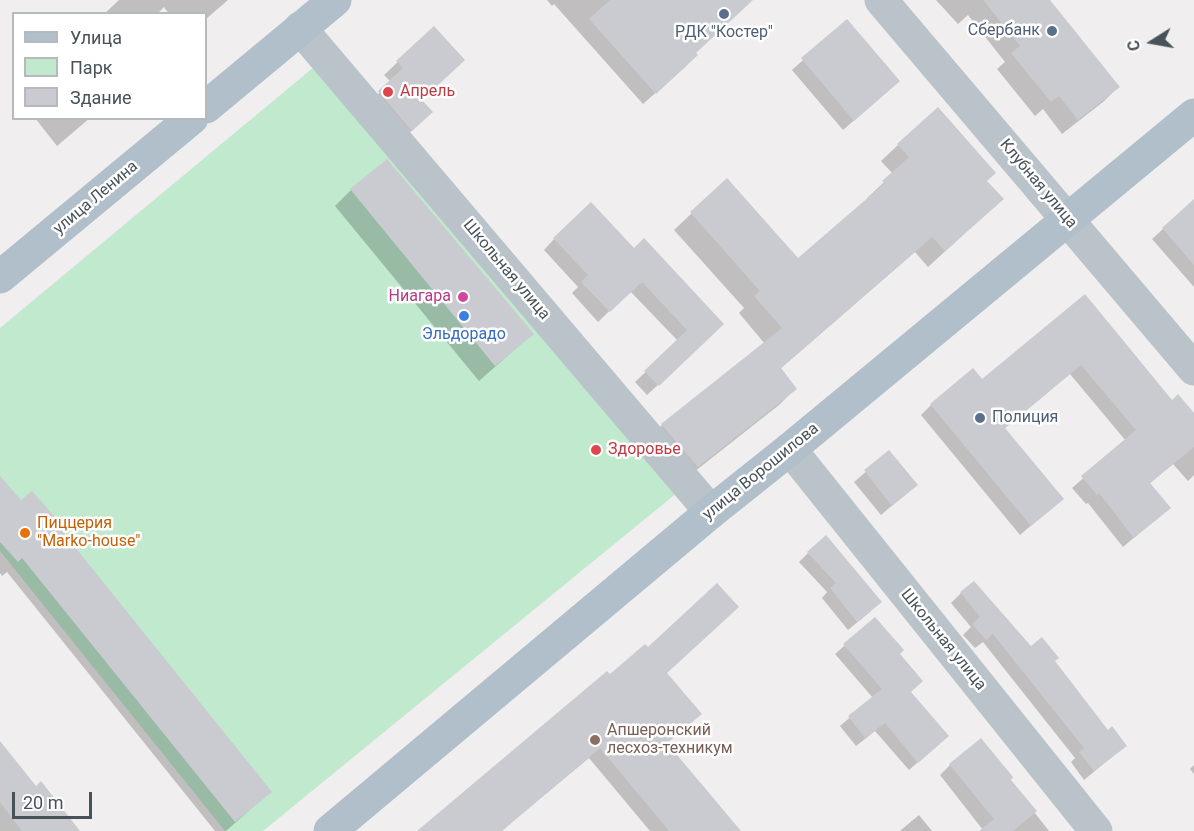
<!DOCTYPE html>
<html>
<head>
<meta charset="utf-8">
<style>
	body { margin:0 }
	#map { position:relative; width:1194px; height:831px; overflow:hidden; background:#f0eeee; font-family:Roboto,sans-serif }
	canvas { display:block }
	.legend { position:absolute; left:12px; top:12px; width:195px; height:108px; box-sizing:border-box; background:#fff; border:2px solid #b6babd; margin:0; padding:8px 10px; list-style:none; font-size:18px; color:#485259 }
	.legend li { display:flex; align-items:center; gap:12px; height:30px }
	.legend b { width:30px; border:2px solid #b6babd }
	.north { position:absolute; left:1122px; top:12px; width:60px; height:60px; -webkit-text-stroke:4px #fff; paint-order:stroke; rotate:259deg; font-size:16px; font-weight:700; line-height:24px; text-align:center; color:#485259 }
	.north::after { content:''; display:block; margin:auto; width:21px; height:27px; background:#485259; clip-path:polygon(50% 0,100% 100%,50% 72%,0 100%) }
	.scale { position:absolute; left:12px; top:792px; width:80px; height:27px; box-sizing:border-box; border:3px solid #485259; border-top:0; padding-left:8px; font-size:18px; line-height:21px; white-space:nowrap; color:#485259; -webkit-text-stroke:4px #fff; paint-order:stroke }
</style>
</head>
<body>
<div id="map">
<canvas width="1194" height="831"></canvas>
<ul class="legend">
<li><b style="height:8px;background:#b0bfc9"></b>Улица</li>
<li><b style="height:16px;background:#c0e9cd"></b>Парк</li>
<li><b style="height:16px;background:#c9cbd0"></b>Здание</li>
</ul>
<div class="north">С</div>
<div class="scale">20 m</div>
</div>
<script>
const context = document.querySelector('canvas').getContext('2d');
context.lineJoin = 'round';
function fillPath(path, color) {
  context.fillStyle = color;
  context.fill(path, 'evenodd');
}
function strokePath(path, color, width, dash) {
  context.strokeStyle = color;
  context.lineWidth = width;
  context.lineCap = dash ? 'butt' : 'round';
  context.setLineDash(dash || []);
  context.stroke(path);
}
function label(font, color, halo, rows, align = 'center') {
  context.font = font + ' Roboto,sans-serif';
  context.lineWidth = 5;
  context.setLineDash([]);
  context.textBaseline = 'middle';
  context.strokeStyle = halo;
  context.fillStyle = color;
  for (const [text, x, y, turn = 0] of rows) {
    context.save();
    context.translate(x, y);
    context.rotate((+turn || 0) * Math.PI / 180);
    context.textAlign = isNaN(turn) ? turn : align;
    if (halo) context.strokeText(text, 0, 0);
    context.fillText(text, 0, 0);
    context.restore();
  }
}
fillPath(new Path2D(`
	M320,62L678,492L263,831H225L0,551V328Z`), '#c0e9cd');
fillPath(new Path2D(`
	M119,0H228L206,19V14H169L164,7L157,14H104Z
	M547,0H752L695,53L685,67L643,104L554,4L552,6Z
	M936,0H1049L1118,87L1103,102L1062,134L1043,109L1035,116L997,69L1005,62L968,15L958,24Z
	M847,21L888,91L843,130L792,70Z
	M434,28L420,100L418,125L399,143L366,105L391,82L384,75Z
	M35,118H90L57,146Z
	M898,145L986,181L985,215L928,267L915,252L780,369L795,389L779,405L680,483L646,442L662,425L765,344L739,313L744,308L674,230L727,180L798,260L868,199L867,198L893,174L881,161Z
	M387,161L532,334L479,381L335,206L351,190Z
	M1194,201V287L1152,239Z
	M554,239L634,250L712,335L647,395L635,382L678,341L630,291L598,322L572,293L578,287L544,250Z
	M1085,296L1172,402L1194,420V475L1188,481L1173,464L1149,484L1169,508L1123,547L1088,503L1086,504L1072,488L1126,441L1070,374L1004,429L1062,499L1020,535L921,415L931,405L982,381Z
	M889,452L916,485L881,515L854,482Z
	M0,478L21,502L57,526L270,792L226,831H215L7,572L2,576L0,573Z
	M808,553L871,611L848,630L822,598L827,592L799,562Z
	M961,593L1030,648L1053,661L1108,732L1125,746L1084,780L1071,762L1075,758L983,642L975,648L963,635L971,627L951,603Z
	M875,619L898,654L909,693L939,744L909,770L875,731L856,746L840,726L873,698L835,654Z
	M665,673L689,725L666,744L739,831H650L589,758L501,831H419L609,676Z
	M0,743L35,788L78,831H0Z
	M950,765L1009,780L1049,831H982L983,830L940,775Z
	M1194,765V774L1190,769Z
	M919,815L932,831H900L901,830Z`), '#0003');
fillPath(new Path2D(`
	M610,0H753L696,53L698,55L656,94L589,19Z
	M983,0H1050L1120,87L1078,120L1059,96L1051,102L1011,53L1020,46Z
	M847,19L900,81L854,121L801,58Z
	M434,26L465,60L422,100L433,112L412,131L378,91L403,68L396,61Z
	M938,107L996,173L987,181L1004,199L945,251L932,237L781,368L797,389L698,467L661,424L782,328L754,296L760,291L690,212L727,178L798,258L885,183L882,181L909,157L897,144Z
	M387,159L534,334L495,366L350,189Z
	M1194,199V265L1162,228Z
	M591,202L634,248L644,238L724,324L659,386L644,371L687,330L642,282L610,312L581,282L588,275L553,238Z
	M1085,294L1172,400L1178,394L1194,413V447L1150,483L1171,508L1134,538L1099,493L1097,495L1081,476L1136,430L1081,365L1005,428L1064,499L1031,526L930,404L973,368L982,379Z
	M889,450L918,485L892,506L864,470Z
	M0,476L21,500L32,491L61,524L58,526L272,792L235,822L22,558L18,562L0,542Z
	M826,535L882,602L857,622L830,588L836,583L807,552Z
	M974,581L1031,646L1042,637L1059,658L1055,661L1108,730L1112,726L1127,746L1094,771L1079,752L1084,748L993,634L986,640L972,624L980,617L960,592Z
	M717,583L739,607L667,673L702,714L667,743L741,831H669L600,748L502,831H417L607,671L610,674L645,644L648,647Z
	M875,617L904,650L900,654L923,681L911,692L949,736L918,763L885,723L865,738L848,716L882,689L843,644Z
	M981,738L1013,777L1011,780L1037,811L1013,831H979L994,819L949,764Z
	M0,741L36,786L41,781L80,831H22L0,802Z`), '#c9cbd0');
strokePath(new Path2D(`
	M881,0L1194,369
	M300,28L711,512
	M790,449L1096,831`), '#bac3c9', 33);
strokePath(new Path2D(`
	M206,107L335,0
	M0,277L192,118
	M330,831L711,512L790,449L1194,115`), '#b0bfc9', 33);
for (const [x, y, r, color] of [
	[724,14,6,"#5c6f8a"],
	[1052,31,6,"#5c6f8a"],
	[388,92,6,"#e0444e"],
	[463,297,6,"#d1479c"],
	[464,316,6,"#3f7fe0"],
	[980,418,6,"#5c6f8a"],
	[596,450,6,"#e0444e"],
	[25,533,6,"#e8710a"],
	[595,740,6,"#8d6e63"]
]) {
  const dot = new Path2D();
  dot.arc(x, y, r, 0, 2 * Math.PI);
  context.fillStyle = color;
  context.fill(dot);
  strokePath(dot, '#fff', 2);
}
label('16px', '#4e5e75', '#fff', [
	["Сбербанк",1040,31],
	["РДК \"Костер\"",724,33,"center"],
	["Полиция",992,418,"left"]
], 'right');
label('16px', '#be3a42', '#fff', [
	["Апрель",400,92],
	["Здоровье",608,450]
], 'left');
label('16px', '#485259', '#fff', [
	["Клубная улица",1038,184,50],
	["улица Ленина",96,198,-40],
	["Школьная улица",506,270,50],
	["улица Ворошилова",761,472,-39],
	["Школьная улица",943,640,51]
]);
label('16px', '#b23c85', '#fff', [
	["Ниагара",451,297]
], 'right');
label('16px', '#366cbe', '#fff', [
	["Эльдорадо",464,335]
]);
label('16px', '#c56008', '#fff', [
	["Пиццерия",37,524],
	["\"Marko-house\"",37,542]
], 'left');
label('16px', '#785e54', '#fff', [
	["Апшеронский",607,731],
	["лесхоз-техникум",607,749]
], 'left');
</script>
</body>
</html>
